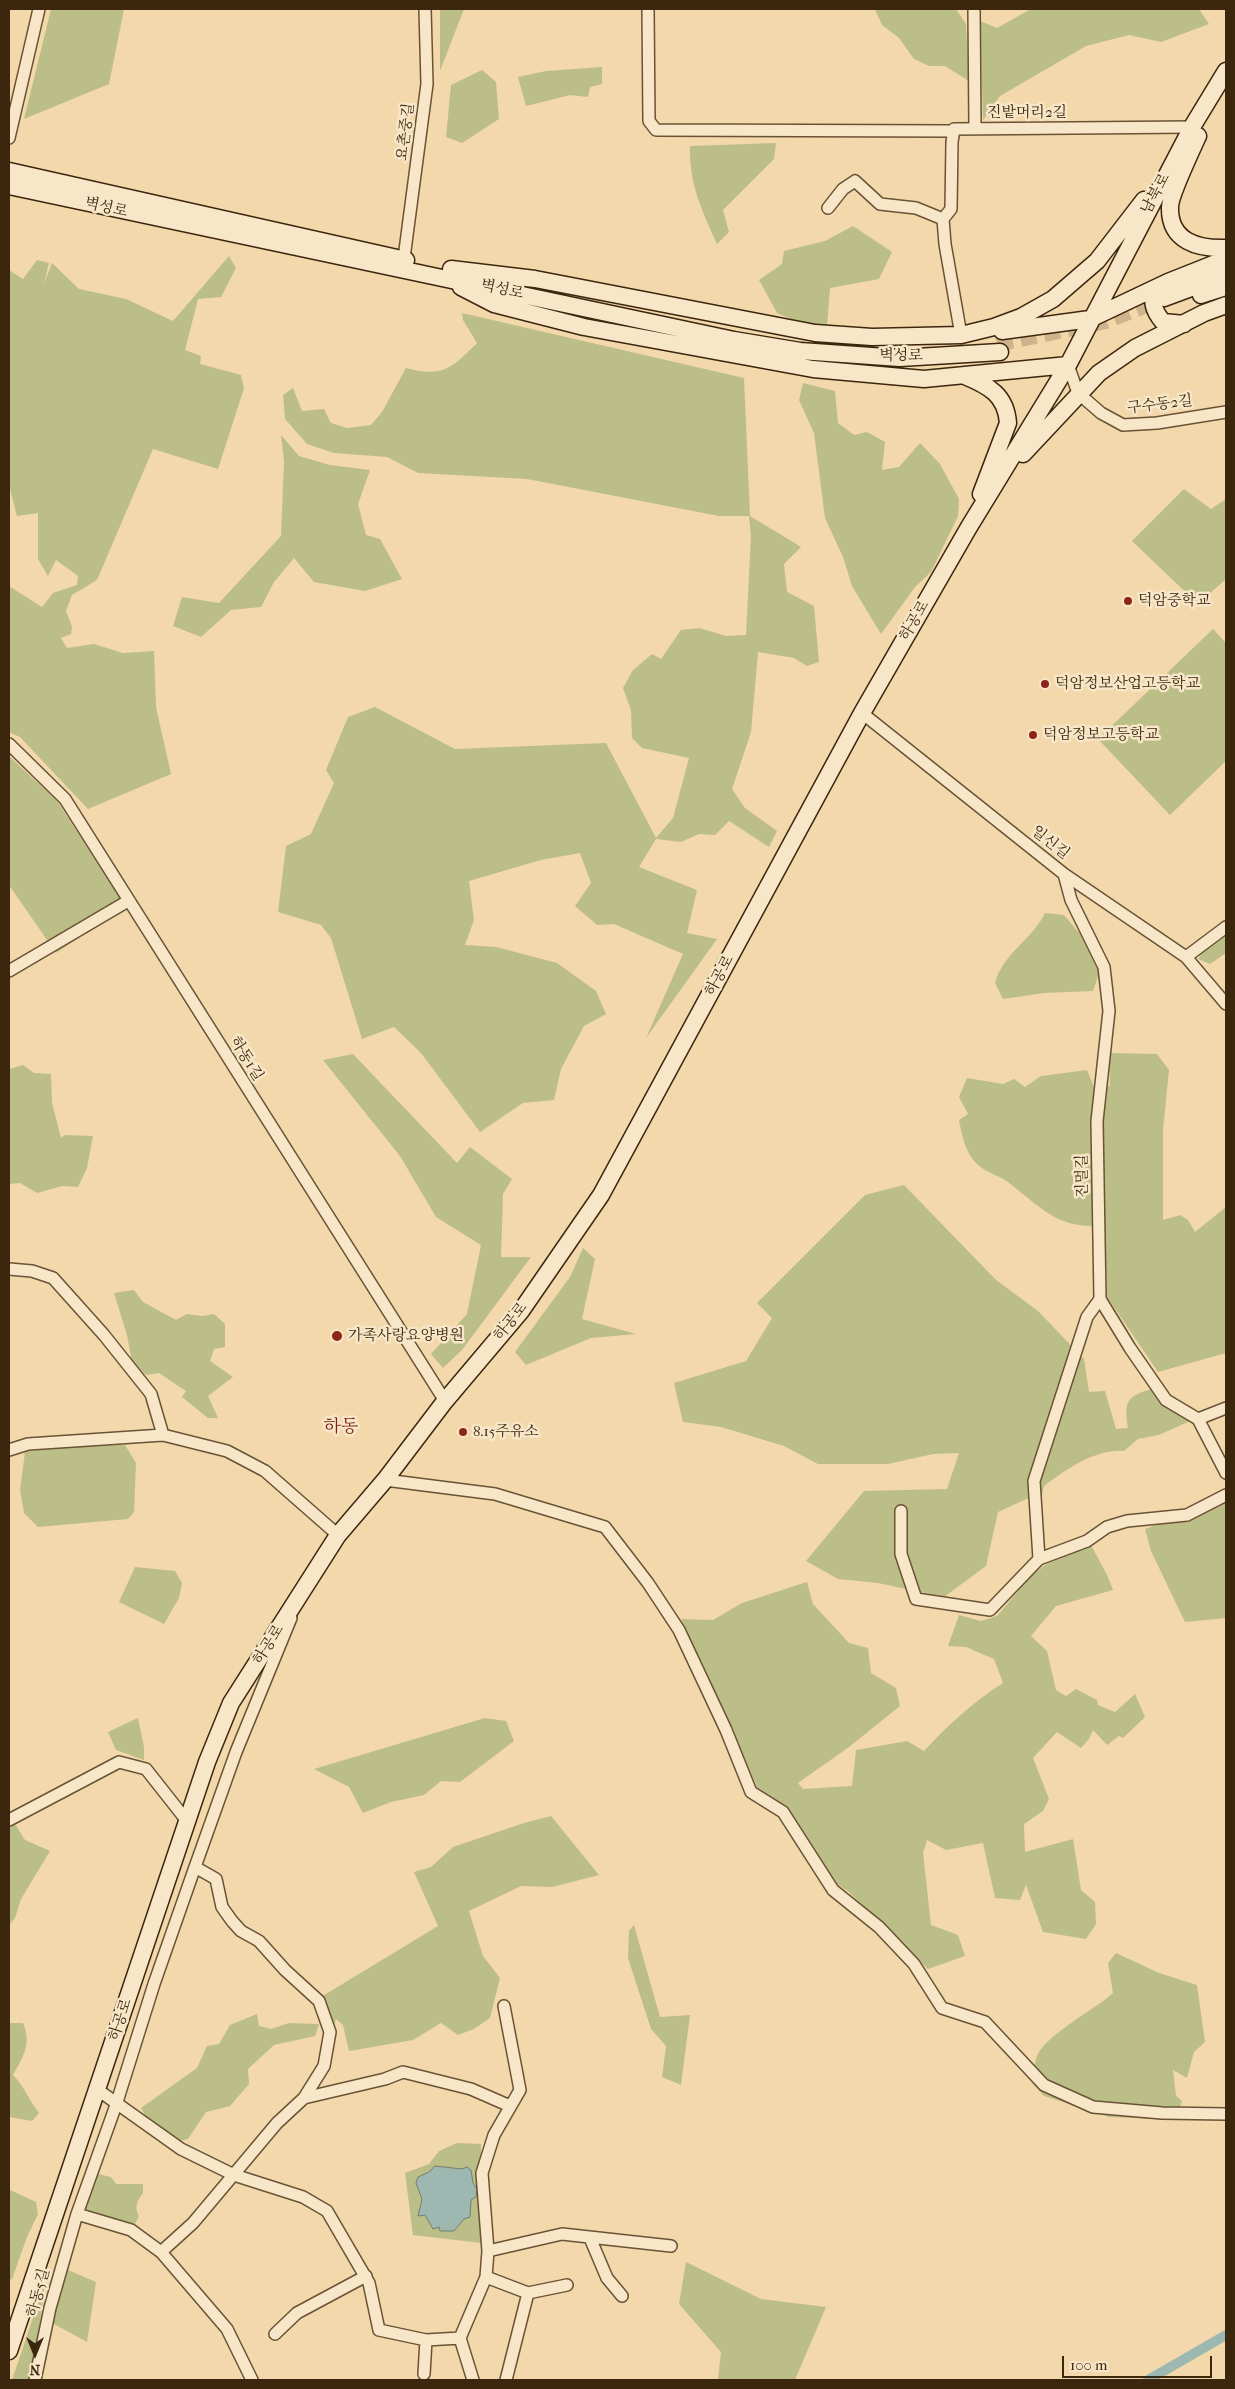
<!DOCTYPE html>
<html>
<head>
<meta charset="utf-8">
<style>
	body { margin:0 }
	#map { position:relative; width:1235px; height:2389px; overflow:hidden; background:#f2d8ab; font-family:"IM FELL French Canon",serif }
	canvas { display:block }
	.frame { position:absolute; inset:0; border:10px solid #3d260e; pointer-events:none }
	.north { position:absolute; left:10px; top:2329px; width:50px; height:50px; -webkit-text-stroke:4px #f7e6c8; paint-order:stroke; rotate:180deg; font-size:14px; font-weight:700; line-height:20px; text-align:center; color:#3d260e }
	.north::after { content:''; display:block; margin:auto; width:18px; height:22px; background:#3d260e; clip-path:polygon(50% 0,100% 100%,50% 72%,0 100%) }
	.scale { position:absolute; left:1062px; top:2356px; width:150px; height:22px; box-sizing:border-box; border:2px solid #3d260e; border-top:0; padding-left:6px; font-size:15px; line-height:18px; white-space:nowrap; color:#3d260e; -webkit-text-stroke:4px #f7e6c8; paint-order:stroke }
</style>
</head>
<body>
<div id="map">
<canvas width="1235" height="2389"></canvas>
<div class="frame"></div>
<div class="north">N</div>
<div class="scale">100 m</div>
</div>
<script>
const context = document.querySelector('canvas').getContext('2d');
context.lineJoin = 'round';
function fillPath(path, color) {
  context.fillStyle = color;
  context.fill(path, 'evenodd');
}
function strokePath(path, color, width, dash) {
  context.strokeStyle = color;
  context.lineWidth = width;
  context.lineCap = dash ? 'butt' : 'round';
  context.setLineDash(dash || []);
  context.stroke(path);
}
function label(font, color, halo, rows, align = 'center') {
  context.font = font + ' "IM FELL French Canon","Noto Serif KR",serif';
  context.lineWidth = 5;
  context.setLineDash([]);
  context.textBaseline = 'middle';
  context.strokeStyle = halo;
  context.fillStyle = color;
  for (const [text, x, y, turn = 0] of rows) {
    context.save();
    context.translate(x, y);
    context.rotate((+turn || 0) * Math.PI / 180);
    context.textAlign = isNaN(turn) ? turn : align;
    if (halo) context.strokeText(text, 0, 0);
    context.fillText(text, 0, 0);
    context.restore();
  }
}
fillPath(new Path2D(`
	M51,9H124L109,84L24,119Z
	M440,9H464L440,71Z
	M875,9H956L966,24L969,81L945,66H929L914,59L899,38L882,25Z
	M1031,9H1199L1209,24L1161,42L1129,35L1086,46L1000,96L983,120L980,21L997,28Z
	M602,67V84L590,87L588,97L570,95L526,106L518,77L546,71Z
	M482,70L496,82L499,119L462,143L446,137L451,85Z
	M776,143L774,159L723,210L729,232L717,244C702,210 689,185 690,146Z
	M853,226L892,252L879,279L830,288L827,327L800,323L777,313L759,280L782,264L784,251L825,241Z
	M229,256L236,268L221,297L198,299L185,350L201,356L200,364L241,375L244,388L218,469L153,449L97,580L72,595L66,611L72,627L71,634L61,638L67,648L94,644L123,653L154,651L156,707L171,774L88,809L20,737L9,732V586L42,607L53,593L77,585L78,576L56,560L48,576L38,559V513L17,516L9,485V270L23,279L37,260L49,263L44,284L52,263L79,289L126,299L173,321Z
	M462,313L744,378L750,516L801,547L784,564L787,592L814,606L819,662L807,666L794,658L758,652L751,732L732,789L745,808L777,831L769,847L729,821L715,835L699,834L681,842L656,839L639,867L697,890L687,933L717,939L646,1038L683,954L614,924L597,925L575,906L591,883L580,853L541,860L469,881L474,920L465,945L496,947L557,963L596,991L606,1014L584,1026L561,1069L554,1100L523,1103L480,1132L421,1053L394,1027L362,1039L331,938L321,925L278,912L286,846L311,834L334,783L326,770L348,717L375,707L455,749L606,743L656,838L673,818L689,758L642,748L632,738L631,710L623,688L633,670L652,654L661,659L681,630L699,628L726,636L746,635L751,536L749,516H719L527,479L418,473L387,457L334,453L307,444L285,419L283,395L293,388L302,411L324,409L331,423L347,428L371,425L382,412L406,368C443,378 452,368 477,343L463,320Z
	M803,383L835,391L838,423L854,435L867,432L885,442L882,470L899,467L920,443L940,464L959,499L958,516L931,572L915,587L881,634L852,586L843,557L825,518L814,433L799,400Z
	M281,435L299,456L330,465L370,470L358,504L366,535L380,539L402,579L365,591L314,582L294,558L274,582L261,607L231,610L201,637L173,626L182,597L219,603L281,536L284,462Z
	M1184,489L1211,509L1226,499V579L1198,604L1132,541Z
	M1213,629L1226,643V761L1170,815L1098,739Z
	M9,756L57,801L126,907L56,953L9,885Z
	M1045,913L1064,915L1080,934L1099,973L1093,991L1044,993L1003,999L995,983C1003,953 1032,940 1045,913Z
	M1226,933V953L1210,964L1198,959L1206,948Z
	M1109,1053L1157,1054L1169,1070L1163,1130V1220L1180,1215L1188,1220L1195,1232L1226,1207V1353L1158,1372L1107,1297L1105,1226C1057,1229 1043,1209 1008,1182C999,1176 986,1172 978,1165C965,1153 962,1135 959,1120L968,1114L959,1097L967,1078L1003,1084L1014,1079L1025,1087L1041,1076L1087,1070L1094,1087L1110,1086Z
	M353,1054L457,1163L470,1147L512,1179L503,1194L501,1257H531L462,1350L443,1368L431,1354L467,1314L481,1245L436,1217L400,1156L323,1060Z
	M23,1065L34,1073L51,1074L52,1103L61,1138L65,1135L93,1136L87,1168L78,1187L62,1186L37,1193L20,1183L9,1184V1069Z
	M904,1185L996,1280L1038,1311L1084,1359L1089,1392L1105,1391L1116,1429L1128,1428C1124,1402 1126,1396 1152,1389L1159,1401L1190,1421L1159,1435L1138,1439L1124,1451C1095,1449 1067,1469 1044,1486L1041,1499L1031,1497L998,1512L986,1566L944,1597L878,1583L838,1579L806,1561L864,1491L947,1489L959,1453L933,1454L888,1464H818L784,1446L721,1427L683,1422L674,1383L746,1361L772,1318L757,1303L865,1195Z
	M583,1248L595,1259L582,1319L636,1334L591,1338L526,1365L515,1352L570,1277Z
	M134,1290L143,1302L176,1320L187,1314L202,1316L214,1314L225,1324V1347L214,1349L210,1361L233,1377L208,1396L218,1418H208L182,1397L186,1391L159,1373L146,1375L132,1362L127,1335L114,1293Z
	M125,1445L136,1463L134,1512L128,1519L38,1527L24,1513L20,1490L25,1452L63,1446Z
	M1226,1499V1618L1185,1622L1151,1551L1145,1529Z
	M1091,1545L1107,1575L1113,1590L1056,1606L1031,1636L1047,1651L1056,1690L1066,1696L1076,1689L1097,1700L1098,1705L1115,1712L1135,1694L1145,1717L1123,1738L1119,1736L1107,1745L1093,1730L1089,1739L1081,1748L1057,1732L1033,1758L1049,1799L1043,1811L1024,1824L1025,1852L1073,1839L1081,1890L1095,1902L1096,1924L1086,1939L1043,1932L1026,1885L1020,1900L995,1898L983,1843L946,1850L927,1840L923,1853L931,1925L958,1935L965,1956L928,1969L849,1892L834,1882L793,1816L757,1787L681,1619L713,1620L742,1603L807,1582L813,1604L849,1643L868,1648L871,1673L896,1688L900,1706L849,1747L798,1783L803,1789L852,1786L856,1750L907,1741L924,1751C948,1725 973,1702 1003,1683L994,1659L966,1647L948,1646L959,1615L981,1621L997,1616L1030,1577L1045,1565Z
	M135,1567L175,1571L182,1583L179,1598L164,1624L119,1602Z
	M138,1718L144,1747V1760L116,1750L108,1732Z
	M485,1718L506,1721L514,1741L460,1782L441,1781L424,1795L391,1802L363,1813L349,1787L314,1769Z
	M551,1816L599,1875L552,1887L521,1886L469,1911L483,1956L500,1978L490,2018L474,2029L458,2035L441,2023L413,2040L349,2051L343,2025L336,2019L334,2028L321,1997L438,1926L414,1872L431,1867L453,1847L524,1823Z
	M15,1824L25,1840L50,1851L21,1899L15,1918L9,1925V1827Z
	M634,1925L660,2017L690,2015L681,2085L662,2077L666,2046L651,2029L628,1958L629,1931Z
	M1116,1953L1159,1973L1197,1985L1205,2042L1194,2052L1187,2078L1173,2070L1176,2096L1182,2101L1176,2120L1109,2117L1044,2096L1033,2084C1034,2075 1034,2061 1038,2054C1049,2033 1094,2010 1113,1993L1108,1963Z
	M257,2014L259,2026L271,2029L289,2023L319,2024L315,2036L274,2045L248,2069L249,2084L230,2106L206,2112L188,2139L179,2141L145,2115L141,2108L197,2068L207,2046L219,2044L230,2025Z
	M9,2023H23C32,2044 23,2057 13,2075C24,2086 29,2100 39,2113L32,2121L9,2117Z
	M457,2143L481,2144V2243L413,2235L405,2173L429,2164L439,2151Z
	M98,2174L111,2177L116,2184H143V2193C137,2201 134,2207 139,2216L133,2228L85,2213L87,2198Z
	M9,2184L10,2190L36,2202L38,2214L27,2237L12,2279L9,2280Z
	M686,2262L761,2299L826,2307L795,2380H718L721,2352L679,2304Z
	M68,2270L96,2282L87,2342L52,2323Z
	M45,2282L36,2355L31,2380H12Z`), '#bcbe87');
const water = new Path2D(`
	M435,2166L462,2169L467,2167L471,2170L473,2183L477,2189L476,2197L471,2200L470,2217L464,2219L454,2231H440L439,2227L433,2229L425,2215L418,2216L422,2199L416,2183L418,2177L429,2172Z`);
fillPath(water, '#9db8b0');
strokePath(water, '#777e6f', 1);
strokePath(new Path2D(`
	M1148,2380L1226,2335`), '#9db8b0', 10);
strokePath(new Path2D(`
	M997,344L1106,321L1164,298`), '#ceb48c', 16, [16, 8]);
const street = new Path2D(`
	M648,9L649,121L656,130L954,131
	M974,9L975,128
	M9,138L39,9
	M828,208L843,189L855,181L880,204L916,208L943,219
	M404,258L427,84L425,9
	M961,335L945,244L943,219L951,209L952,142L954,129L1192,127
	M1068,365L1078,393L1101,413L1123,425L1157,423L1226,412
	M862,713L1064,874L1186,957L1226,927
	M9,744L65,799L445,1401
	M1064,874L1071,900L1104,967L1109,1011L1097,1121L1100,1299L1130,1348L1166,1400L1198,1419L1226,1408
	M1186,957L1226,1004
	M9,971L128,901
	M9,1269L32,1271L53,1278L104,1335L151,1394L163,1435
	M1198,1419L1226,1473
	M9,1450L28,1444L163,1435L227,1451L265,1471L338,1535
	M385,1480L495,1494L605,1527L648,1583L679,1630L726,1730L751,1792L783,1812L833,1890L879,1927L914,1964L942,2008L985,2022L1044,2085L1093,2107L1162,2113L1226,2114
	M901,1511V1554L916,1599L990,1610L1039,1559L1034,1481L1087,1317L1100,1299
	M1039,1559L1087,1541L1107,1527L1127,1521L1187,1515L1226,1495
	M291,1618L236,1752L195,1867L216,1879L222,1907L232,1921L241,1931L259,1941L285,1970L319,2001L330,2032L324,2066L304,2098
	M9,1820L119,1762L146,1769L187,1821
	M98,2090L181,2149L234,2175L303,2197L327,2211L369,2283L379,2330L426,2340L460,2338L486,2277L488,2251L482,2173L494,2135L520,2090L504,2006
	M77,2214L131,2230L161,2252L227,2329L252,2380
	M590,2238L607,2278L622,2296
	M488,2251L562,2234L671,2246
	M161,2252L193,2223L277,2123L304,2098L385,2079L403,2072L471,2089L510,2106
	M486,2277L528,2293
	M275,2334L297,2313L366,2276
	M460,2338L473,2380
	M424,2374L426,2340
	M35,2380L50,2308L77,2214L116,2105L154,1984L195,1867
	M506,2380L528,2293L567,2285`);
const secondary = new Path2D(`
	M1198,136C1192,149 1170,196 1170,207C1169,242 1199,249 1226,248
	M9,171L406,260
	M9,186L734,340L800,351L900,358L1000,352
	M451,269L535,279L815,333L872,337L961,335L994,327L1021,317L1053,299L1097,261L1144,200
	M461,287L494,304L584,327L813,369L924,379L1068,365
	M1158,287C1150,300 1153,310 1163,322L1184,324
	M1201,295L1226,287
	M1164,298L1226,275
	M1002,331L1090,319L1168,282L1226,259
	M965,376C989,386 1006,395 1008,423L981,494
	M1023,454L1099,373L1135,348L1204,313L1226,305
	M9,2351L207,1762L231,1703L338,1535L385,1480L445,1401L521,1311L601,1195L862,713L969,527L1068,365L1192,127L1226,71`);
strokePath(street, '#6a5235', 14);
strokePath(secondary, '#3d260e', 19);
strokePath(street, '#f7e6c8', 11);
strokePath(secondary, '#f7e6c8', 16);
for (const [x, y, r, color] of [
	[1128,601,5,"#8f2418"],
	[1045,684,5,"#8f2418"],
	[1033,735,5,"#8f2418"],
	[337,1336,6,"#8f2418"],
	[463,1432,5,"#8f2418"]
]) {
  const dot = new Path2D();
  dot.arc(x, y, r, 0, 2 * Math.PI);
  context.fillStyle = color;
  context.fill(dot);
  strokePath(dot, '#f7e6c8', 2);
}
label('15px', '#3d260e', '#f7e6c8', [
	["진밭머리2길",1027,113],
	["요촌중길",406,132,-83],
	["남북로",1156,194,-62],
	["벽성로",106,208,13],
	["벽성로",502,290,12],
	["벽성로",901,356],
	["구수동2길",1160,405,-7],
	["하공로",915,621,-60],
	["일신길",1050,843,38],
	["하공로",720,976,-62],
	["하동1길",246,1059,58],
	["진멀길",1083,1176,-91],
	["하공로",511,1322,-52],
	["하공로",269,1645,-58],
	["하공로",121,2020,-72],
	["하동5길",39,2293,-75]
]);
label('15px', '#3d260e', '#f7e6c8', [
	["덕암중학교",1138,601],
	["덕암정보산업고등학교",1055,684],
	["덕암정보고등학교",1043,735],
	["가족사랑요양병원",348,1336],
	["8.15주유소",473,1432]
], 'left');
label('18px', '#7a1f14', '#f7e6c8', [
	["하동",341,1428]
]);
</script>
</body>
</html>
